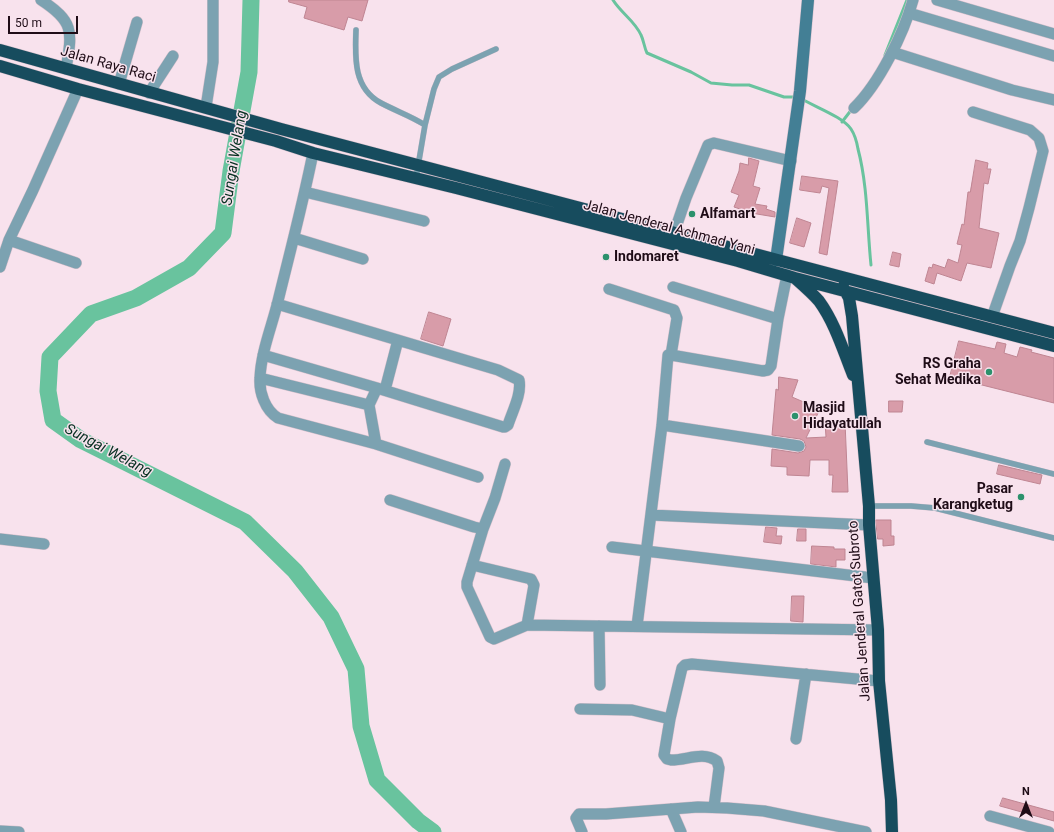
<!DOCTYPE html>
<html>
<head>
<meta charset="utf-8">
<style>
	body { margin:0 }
	#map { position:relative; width:1054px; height:832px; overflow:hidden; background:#f8e2ed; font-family:Roboto,sans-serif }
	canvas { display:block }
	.north { position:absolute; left:1006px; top:784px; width:40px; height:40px; -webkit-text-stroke:3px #f8e2ed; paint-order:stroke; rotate:0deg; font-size:11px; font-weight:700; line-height:16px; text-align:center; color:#1f0c17 }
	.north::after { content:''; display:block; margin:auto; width:14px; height:18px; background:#1f0c17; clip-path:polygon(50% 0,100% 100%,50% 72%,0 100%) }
	.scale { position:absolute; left:8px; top:16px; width:70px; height:18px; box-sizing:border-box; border:2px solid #1f0c17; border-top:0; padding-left:5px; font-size:12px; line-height:14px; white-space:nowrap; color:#1f0c17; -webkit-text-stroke:3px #f8e2ed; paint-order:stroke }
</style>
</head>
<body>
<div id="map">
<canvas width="1054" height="832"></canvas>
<div class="north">N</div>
<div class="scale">50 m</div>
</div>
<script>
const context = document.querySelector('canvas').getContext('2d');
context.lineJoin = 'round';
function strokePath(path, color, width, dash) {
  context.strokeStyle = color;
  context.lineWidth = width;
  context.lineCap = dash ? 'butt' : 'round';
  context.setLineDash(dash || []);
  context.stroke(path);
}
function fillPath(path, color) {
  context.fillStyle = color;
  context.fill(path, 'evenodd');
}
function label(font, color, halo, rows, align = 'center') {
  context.font = font + ' Roboto,sans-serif';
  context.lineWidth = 3;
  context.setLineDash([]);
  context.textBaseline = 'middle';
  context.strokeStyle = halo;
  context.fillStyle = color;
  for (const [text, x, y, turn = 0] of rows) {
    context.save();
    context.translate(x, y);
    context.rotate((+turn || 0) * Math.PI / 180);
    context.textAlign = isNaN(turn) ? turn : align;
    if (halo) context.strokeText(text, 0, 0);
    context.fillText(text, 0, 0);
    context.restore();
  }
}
strokePath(new Path2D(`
	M613,0C621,13 635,21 641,35C644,41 644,47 647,53L691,72L711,83L732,85H749L784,97H797
	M885,55L907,0
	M802,99C815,107 843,117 851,129C855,135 857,143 858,149C868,187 867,227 871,265
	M842,122L852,109`), '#69c39e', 3);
strokePath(new Path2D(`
	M251,0L249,72L231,171L223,233L189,268L136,298L91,314L50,357L48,391L53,420L81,440L245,522L295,571L331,617L356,669L361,726L377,780L418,821L433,832`), '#69c39e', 17);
const building = new Path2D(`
	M289,0H368L362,21L348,17L344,30L304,18L307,7L289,2Z
	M749,158L759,161L753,186L760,188L755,204L767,206L766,209L775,212V217L745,212L746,211L734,207L739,195L731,192L739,171L740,163L748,165Z
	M976,160L988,163L987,169H991L988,184L984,183L979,228L999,233L991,268L967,263L961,281L937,273L934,284L925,281L929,267L932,268L933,264L945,268L948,259L958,263L962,245L957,244L962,224L964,225L968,192H970Z
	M802,176L838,181L827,255L819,253L829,188L822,186L820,193L800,190Z
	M797,218L811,223L804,247L790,243Z
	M893,252L901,254L899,267L890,265Z
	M429,312L451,319L443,346L421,339Z
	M959,341L995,349L997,342L1006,344L1004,353L1017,357L1020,347L1032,350L1031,352L1054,358V403L950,377Z
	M779,377L798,380L792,397L820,409L806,438L826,437L825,422H845L848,492H832L833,475H829V460H810L809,476L787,475V467L771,466L772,449L798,453L804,451L806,447L804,441L800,439L772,435L776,389L778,390Z
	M889,401H903L902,412H889Z
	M999,465L1042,475L1040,484L997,474Z
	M876,520H891V536H894V545L883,546V539H878Z
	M766,527L777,528L776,536H782L781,544L764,542Z
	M798,529H806V541H797Z
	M812,546L834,547V549H845V560H836V567L811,564Z
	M792,596H804L803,622L791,621Z
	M1003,798L1054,812V821L1000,806Z`);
fillPath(building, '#d89ca9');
strokePath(building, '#bf8592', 1);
const lane = new Path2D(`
	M356,30C355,57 353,88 381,103C396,111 411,116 425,125
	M416,178L425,125L434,89L439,77L452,69L496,49
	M927,442L1054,474
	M869,506H911L935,508L1054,538`);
const street = new Path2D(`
	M41,0C75,22 72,32 66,69
	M937,0L1054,34
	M909,13L1054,56
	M892,52L1012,90L1054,100
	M119,84L137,22
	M149,93L173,56
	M206,107L213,62V0
	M854,108C879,84 904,33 913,0
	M973,112L1030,130L1039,138L1043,151L1029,208L1020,241L1010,266L992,317
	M313,153C303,203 290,252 278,301C272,326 261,352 260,378C259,392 265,410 278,418L376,444L478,477
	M305,192L424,221
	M674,233L686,198L708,145L714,143L791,161
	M294,238L363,259
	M9,240L76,263
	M0,267L9,240L33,190L78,89
	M673,287L778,319
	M609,289L674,310L677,318L671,355
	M277,304L498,370L519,380C522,394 512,412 508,425L505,427H503L377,388L369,405L376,444
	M263,355L377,388
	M260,378L369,405
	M385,390L398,340
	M662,425L799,446
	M390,500L474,527L483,529L467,582V587L490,637L494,639L527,625L878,630
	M651,515L869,525
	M483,529L495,498L505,464
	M0,539L44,544
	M612,547L873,578
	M472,565L531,579L534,585L527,625
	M599,626L600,685
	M637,626L662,425L668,355H671L763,371L768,370L771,366L778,319L787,275
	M580,709L632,710L670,719
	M796,739L806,674
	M714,807L719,768L717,761C702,751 688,760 671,760L667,759L664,755L670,719L682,668L685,665L692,664L879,681
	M671,809L681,832
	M990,816L1049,832
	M0,831L19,832
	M582,832L576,818L579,814H606L698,807L727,808L764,811L866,832`);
const secondary = new Path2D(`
	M776,260L800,91L808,0`);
const highway = new Path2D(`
	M0,50C93,77 187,103 281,129L1054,333
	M0,66L78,89L276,141L313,153L456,188L738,261L795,278L1054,346
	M796,279C804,286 812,293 819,301C835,323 843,350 853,375
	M843,287L849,298L852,316L869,506V525L878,630L879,681L891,800L892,832`);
strokePath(lane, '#d5c0cb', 6);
strokePath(street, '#d5c0cb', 12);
strokePath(secondary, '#d5c0cb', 13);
strokePath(highway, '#d5c0cb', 13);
strokePath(lane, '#7ca2b1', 5.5);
strokePath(street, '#7ca2b1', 11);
strokePath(secondary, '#437f95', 12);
strokePath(highway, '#174c5e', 12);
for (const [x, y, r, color] of [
	[692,214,4,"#2c916c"],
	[606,257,4,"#2c916c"],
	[989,372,4,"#2c916c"],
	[795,416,4,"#2c916c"],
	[1021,497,4,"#2c916c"]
]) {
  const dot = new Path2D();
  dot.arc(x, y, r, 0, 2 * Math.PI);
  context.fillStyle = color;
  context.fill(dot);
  strokePath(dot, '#f8e2ed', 1.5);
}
label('14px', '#1f0c17', '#f8e2ed', [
	["Jalan Raya Raci",108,65,16],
	["Jalan Jenderal Achmad Yani",669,228,15],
	["Jalan Jenderal Gatot Subroto",860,611,-94]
]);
label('bold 14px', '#1f0c17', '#f8e2ed', [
	["Alfamart",700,214],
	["Indomaret",614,257],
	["RS Graha",981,364,"right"],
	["Sehat Medika",981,380,"right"],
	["Masjid",803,408],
	["Hidayatullah",803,424],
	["Pasar",1013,489,"right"],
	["Karangketug",1013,505,"right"]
], 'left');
label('italic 15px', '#073122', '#f8e2ed', [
	["Sungai Welang",235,158,-81],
	["Sungai Welang",108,451,28]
]);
</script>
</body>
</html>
